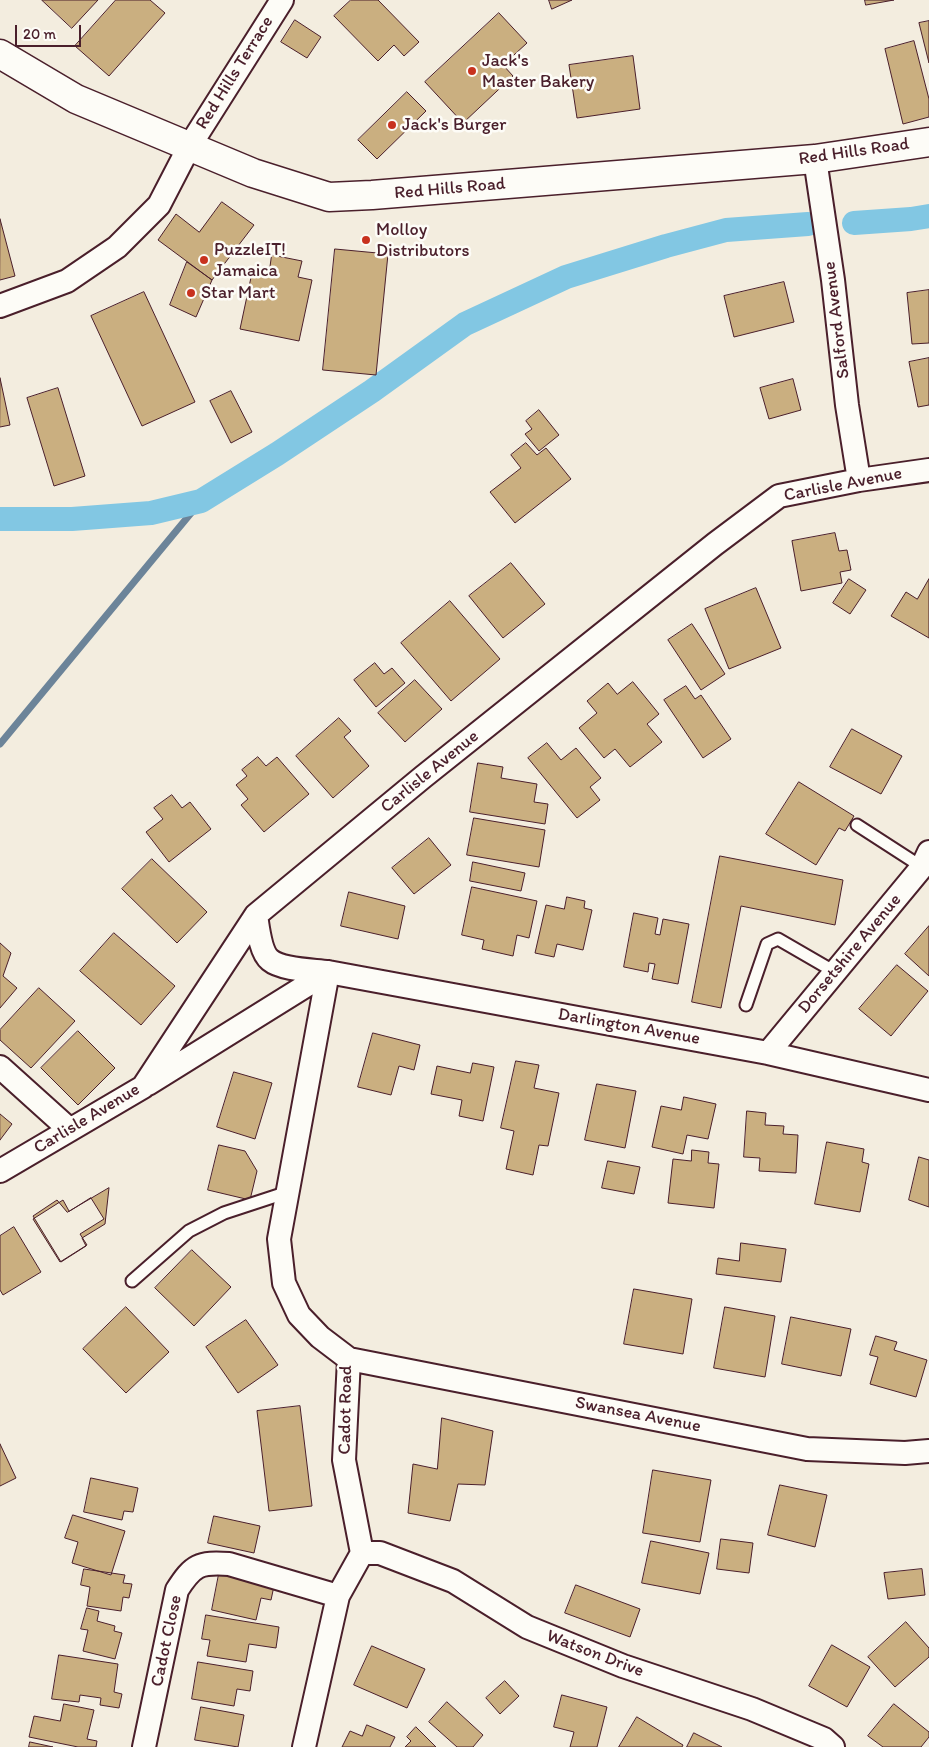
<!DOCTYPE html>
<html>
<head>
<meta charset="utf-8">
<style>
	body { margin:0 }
	#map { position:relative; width:929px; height:1747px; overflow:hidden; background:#f3eddf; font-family:Itim,sans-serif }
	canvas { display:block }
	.scale { position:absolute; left:15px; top:25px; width:66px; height:22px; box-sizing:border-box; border:2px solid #4a1f2b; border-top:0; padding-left:6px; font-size:15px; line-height:18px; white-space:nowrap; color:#4a1f2b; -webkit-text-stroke:4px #fdfcf7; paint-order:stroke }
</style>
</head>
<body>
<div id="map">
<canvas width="929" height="1747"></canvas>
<div class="scale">20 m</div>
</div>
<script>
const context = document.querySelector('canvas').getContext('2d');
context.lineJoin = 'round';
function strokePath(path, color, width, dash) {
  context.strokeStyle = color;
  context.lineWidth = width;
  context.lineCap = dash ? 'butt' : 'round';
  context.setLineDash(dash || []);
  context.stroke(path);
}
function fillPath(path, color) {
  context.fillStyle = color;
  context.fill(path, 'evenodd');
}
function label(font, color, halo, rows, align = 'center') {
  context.font = font + ' Itim,sans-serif';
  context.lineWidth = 5;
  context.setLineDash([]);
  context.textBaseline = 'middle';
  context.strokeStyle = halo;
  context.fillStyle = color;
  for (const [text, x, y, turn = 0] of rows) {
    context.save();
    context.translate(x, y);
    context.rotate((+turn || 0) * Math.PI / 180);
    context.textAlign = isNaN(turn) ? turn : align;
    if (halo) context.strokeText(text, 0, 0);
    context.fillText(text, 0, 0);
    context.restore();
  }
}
strokePath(new Path2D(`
	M0,744L201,501`), '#6c8499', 7);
strokePath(new Path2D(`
	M854,223L911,219L929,216
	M0,519H72L151,513L201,501L277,454L372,391L465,324L566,277L666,246L726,230L808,224`), '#82c7e3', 24);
const building = new Path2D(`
	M42,0H98L72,28Z
	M116,0H150L165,13L109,76L75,46Z
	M351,0H378L419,42L404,56L394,45L378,61L334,16Z
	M549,0H572L552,9Z
	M865,0H894L866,5Z
	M499,13L527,43L503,65L513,76L463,123L425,82Z
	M295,20L321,37L307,58L281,42Z
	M929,21V63L919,23Z
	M914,41L929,99V117L903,124L885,49Z
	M633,56L640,109L577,118L569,65Z
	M407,92L426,111L377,159L358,140Z
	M222,202L254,225L212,280L158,240L176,214L199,232Z
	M0,219L15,276L0,280Z
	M335,249L388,254L376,375L323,370Z
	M272,255L302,261L298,277L312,280L299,341L240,329L253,268L269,271Z
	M187,262L212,280L196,317L170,305Z
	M784,282L794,322L734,337L724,296Z
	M929,290V343L912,344L907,293Z
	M144,292L195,402L142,426L91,316Z
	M929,358V405L918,407L909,362Z
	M0,378L10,425L0,427Z
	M793,379L801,410L769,419L760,388Z
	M58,388L85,476L54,486L27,398Z
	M231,391L252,432L231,443L210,401Z
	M539,410L559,435L539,451L525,434L532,429L526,421Z
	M526,443L537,455L546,448L571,479L515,523L490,492L521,468L511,455Z
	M835,533L839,551L847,550L851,570L840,572L842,583L801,591L792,541Z
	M511,563L545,604L503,638L469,596Z
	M849,579L866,590L850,614L833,603Z
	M929,579V638L891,616L906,592L917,599Z
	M756,588L781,648L729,669L705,609Z
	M450,601L500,659L451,701L401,643Z
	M692,624L725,674L701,690L668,640Z
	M375,663L384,674L392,668L405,683L376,707L354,680Z
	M415,680L442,709L405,742L378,713Z
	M633,682L659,714L647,724L662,742L630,767L615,749L604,758L579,728L597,713L587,701L608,683L617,694Z
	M686,686L695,699L701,695L731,739L703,758L664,700Z
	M339,718L351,731L344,737L369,766L333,798L296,756Z
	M852,729L902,756L881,794L830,767Z
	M547,743L561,760L576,748L601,778L590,787L600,800L577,818L528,758Z
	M258,757L266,766L277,757L309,794L264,832L241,805L248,799L236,785L247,776L242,770Z
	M478,763L503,767L501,778L537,784L534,802L548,804L545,824L470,812Z
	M799,782L854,816L845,831L839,828L816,865L766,834Z
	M172,795L182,808L190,802L211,829L169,862L146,832L163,819L154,808Z
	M474,818L545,830L539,867L467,855Z
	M429,838L451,865L414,894L392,868Z
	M720,856L843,880L835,925L741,906L721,1008L692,1002Z
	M152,859L207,912L177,943L122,889Z
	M473,862L525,873L521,891L470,881Z
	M472,887L537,901L529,938L517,935L513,956L482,949L484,940L462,935Z
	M349,892L405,906L398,939L341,926Z
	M567,897L585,901L584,908L592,910L583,950L557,944L554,957L535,953L546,905L564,909Z
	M634,913L658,918L655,934L660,935L663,919L689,924L678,984L652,979L655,964L649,963L648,972L624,967Z
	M929,926V976L905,954Z
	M114,933L175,986L141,1025L80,971Z
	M0,943L11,953L3,976L17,988L0,1008Z
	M897,965L928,991L891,1036L859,1009Z
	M39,988L75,1021L31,1068L0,1040V1030Z
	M78,1031L115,1068L78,1105L41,1068Z
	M373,1033L420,1045L414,1070L399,1066L391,1095L358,1087Z
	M516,1061L539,1065L534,1088L559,1093L548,1146L539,1145L533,1175L506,1169L514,1131L501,1128Z
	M473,1063L494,1067L483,1121L459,1116L462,1100L431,1094L437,1066L470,1073Z
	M234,1072L272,1083L255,1139L217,1127Z
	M597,1084L636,1091L625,1148L585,1140Z
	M684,1097L716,1104L708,1139L687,1135L683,1154L652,1147L661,1106L681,1110Z
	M747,1111L766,1113L765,1125L784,1126L783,1134L798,1135L796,1173L759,1171L760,1158L744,1157Z
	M0,1114L12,1124L0,1140Z
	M827,1142L864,1149L862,1162L869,1164L860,1212L815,1204Z
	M219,1145L245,1151L257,1171L250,1200L208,1190Z
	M692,1150L709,1152L708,1163L719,1164L714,1208L668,1203L673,1159L691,1161Z
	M919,1157L929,1160V1207L909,1200Z
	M608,1161L640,1167L634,1194L602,1188Z
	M109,1188L105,1224L82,1238L86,1246L61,1262L33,1216L57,1200L67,1212Z
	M91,1198L104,1219L80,1234L87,1245L60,1262L33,1219L63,1200L69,1211Z
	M14,1227L41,1272L3,1295L0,1290V1236Z
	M741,1243L786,1249L781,1282L716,1274L718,1258L739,1261Z
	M192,1250L231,1287L194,1326L155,1288Z
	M634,1289L692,1299L683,1354L624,1344Z
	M126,1307L169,1352L126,1393L83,1349Z
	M725,1307L775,1316L765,1377L714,1368Z
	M791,1317L851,1329L841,1376L782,1364Z
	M246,1320L278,1365L238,1393L206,1347Z
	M876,1336L897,1342L894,1350L927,1360L916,1397L870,1384L878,1357L870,1355Z
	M300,1406L312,1506L269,1511L257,1411Z
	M442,1418L493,1431L485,1485L458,1484L450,1521L408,1513L413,1464L437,1469Z
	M0,1444L16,1478L0,1486Z
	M653,1470L711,1480L700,1542L643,1533Z
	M91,1478L138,1488L133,1512L124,1511L122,1520L84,1512Z
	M780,1485L827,1495L815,1547L768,1535Z
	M73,1515L125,1531L111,1575L72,1563L78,1542L65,1538Z
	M214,1516L260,1526L254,1553L208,1543Z
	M721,1539L753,1543L749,1573L717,1569Z
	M651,1541L709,1553L700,1594L642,1583Z
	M84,1569L125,1575L123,1583L132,1584L129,1598L123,1597L121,1611L87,1606L90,1587L81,1585Z
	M922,1569L925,1595L888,1599L884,1573Z
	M219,1574L274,1586L271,1600L261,1598L256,1620L212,1610Z
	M576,1585L640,1609L630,1637L565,1613Z
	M87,1608L99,1611L97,1621L115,1626L114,1631L122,1633L115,1659L83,1651L88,1630L81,1629Z
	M206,1615L279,1627L276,1648L249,1644L246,1662L207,1656L210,1640L202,1639Z
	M906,1622L929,1648V1657L895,1687L868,1657Z
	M832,1645L870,1667L847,1707L809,1686Z
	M372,1646L425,1669L407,1708L354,1685Z
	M59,1655L118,1664L114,1692L122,1694L119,1708L100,1705L101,1698L80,1695L79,1702L52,1699Z
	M198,1662L253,1671L250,1691L237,1689L234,1706L192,1699Z
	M505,1681L519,1696L500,1714L486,1698Z
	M562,1695L607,1707L597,1747H570L574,1732L554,1727Z
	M447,1702L483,1735L473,1747H457L429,1722Z
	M64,1704L94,1710L87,1739L97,1741L96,1747H78L29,1737L34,1716L60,1721Z
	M894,1704L929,1732V1737L921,1747H883L868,1736Z
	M201,1707L244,1715L238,1747L195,1740Z
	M637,1717L683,1745L682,1747H619Z
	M367,1725L395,1737L390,1747H342L350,1731L362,1736Z
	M416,1727L436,1747H405L411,1741L407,1737Z
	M694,1733L722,1747H687Z
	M30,1742L53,1747H29Z`);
fillPath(building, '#caaf80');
strokePath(building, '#4a1f2b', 1);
const lane = new Path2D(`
	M857,825L922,867
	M746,1005L767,944L778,939L835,972
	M132,1281L189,1231L224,1213L288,1192`);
const street = new Path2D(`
	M815,159L833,280L847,405L859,480
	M0,306L67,281L117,247L159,205L189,147L282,0
	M256,915C258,927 260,952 270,960C282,970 312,970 328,972L768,1053L929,1090
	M768,1053L922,867L929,852
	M0,1067L70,1130
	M148,1084L328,972
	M0,1171L143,1087L256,915L423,777L715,544L779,496L859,480L929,470
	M349,1359L807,1449L905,1453L929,1451
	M362,1553H380L453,1581L527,1627L623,1666L752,1709L824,1739L833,1747
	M144,1747L177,1590C193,1565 199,1562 229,1564L338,1596
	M304,1747L338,1596L362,1553L344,1460L349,1359L320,1337L299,1315L284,1283L279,1239L328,972`);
const secondary = new Path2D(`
	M0,54L76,99L253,173L329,197L372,195L815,159L929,142`);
strokePath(lane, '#4a1f2b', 15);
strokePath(street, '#4a1f2b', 26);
strokePath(secondary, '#4a1f2b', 31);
strokePath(lane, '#fdfcf7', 11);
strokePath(street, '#fdfcf7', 22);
strokePath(secondary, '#fdfcf7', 28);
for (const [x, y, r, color] of [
	[472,71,5,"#c8321e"],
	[392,125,5,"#c8321e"],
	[366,240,5,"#c8321e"],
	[204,260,5,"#c8321e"],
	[191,293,5,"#c8321e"]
]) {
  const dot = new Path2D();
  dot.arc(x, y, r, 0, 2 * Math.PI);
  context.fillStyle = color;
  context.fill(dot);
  strokePath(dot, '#fdfcf7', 2);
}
label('18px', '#4a1f2b', '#fdfcf7', [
	["Jack's",482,61],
	["Master Bakery",482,82],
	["Jack's Burger",402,125],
	["Molloy",376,230],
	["Distributors",376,251],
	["PuzzleIT!",214,250],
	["Jamaica",214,271],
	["Star Mart",201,293]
], 'left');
label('18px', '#4a1f2b', '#fdfcf7', [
	["Red Hills Terrace",235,73,-58],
	["Red Hills Road",854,152,-8],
	["Red Hills Road",450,189,-5],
	["Salford Avenue",837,320,-97],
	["Carlisle Avenue",843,485,-11],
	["Carlisle Avenue",430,772,-39],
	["Dorsetshire Avenue",850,954,-50],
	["Darlington Avenue",629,1027,10],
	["Carlisle Avenue",87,1119,-31],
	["Cadot Road",346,1410,-89],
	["Swansea Avenue",638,1415,11],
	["Cadot Close",167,1641,-78],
	["Watson Drive",595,1654,21]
]);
</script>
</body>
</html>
